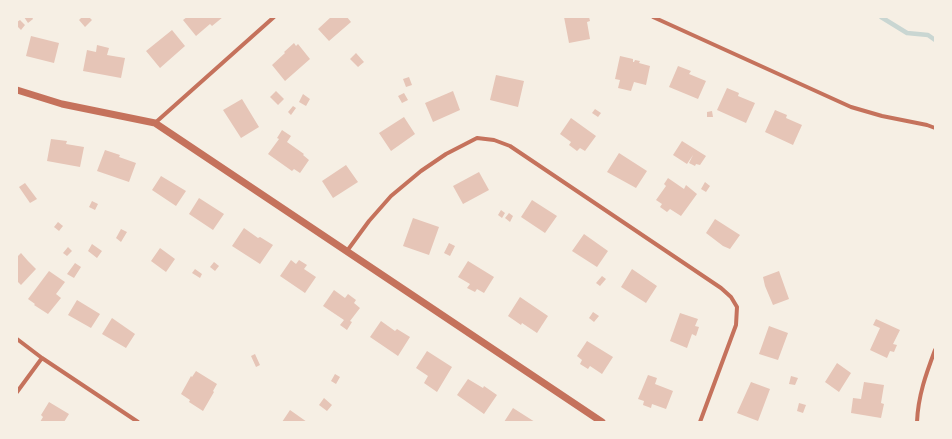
<!DOCTYPE html>
<html>
<head>
<meta charset="utf-8">
<style>
	body { margin:0 }
	#map { position:relative; width:952px; height:439px; overflow:hidden; background:#f6efe4; font-family:"DejaVu Sans",sans-serif }
	canvas { display:block }
	.frame { position:absolute; inset:0; border:18px solid #f6efe4; pointer-events:none }
</style>
</head>
<body>
<div id="map">
<canvas width="952" height="439"></canvas>
<div class="frame"></div>
</div>
<script>
const context = document.querySelector('canvas').getContext('2d');
context.lineJoin = 'round';
function strokePath(path, color, width, dash) {
  context.strokeStyle = color;
  context.lineWidth = width;
  context.lineCap = dash ? 'butt' : 'round';
  context.setLineDash(dash || []);
  context.stroke(path);
}
function fillPath(path, color) {
  context.fillStyle = color;
  context.fill(path, 'evenodd');
}
strokePath(new Path2D(`
	M881,17L907,33L928,35L935,40`), '#c9d6d2', 4.5);
fillPath(new Path2D(`
	M24,17H32L33,19L28,23Z
	M82,17H89L92,20L85,27L79,20Z
	M187,17H223L212,26L210,24L196,36L183,20Z
	M331,17H347L351,22L329,41L318,29Z
	M564,17H589L590,21L587,22L590,39L569,43Z
	M20,20L25,25L21,30L17,26V22Z
	M172,30L185,46L160,68L146,51Z
	M31,36L59,43L54,63L26,56Z
	M294,43L296,46L298,44L310,59L285,81L272,65L285,53L284,52Z
	M97,45L109,48L107,55L125,58L121,78L83,71L87,50L96,52Z
	M356,53L364,62L358,67L350,59Z
	M620,56L633,59V62H634L635,60L640,61L639,63L650,66L646,85L634,82L631,91L618,88L620,80L615,79Z
	M678,66L691,71L689,74L706,81L698,99L669,87Z
	M496,75L524,81L518,107L490,100Z
	M409,77L412,85L406,87L403,79Z
	M727,88L739,93L738,96L755,103L746,123L717,110Z
	M276,91L284,99L278,105L270,97Z
	M453,91L460,110L433,122L425,103Z
	M404,93L408,100L402,103L398,96Z
	M303,94L310,99L306,106L299,102Z
	M242,99L259,127L241,138L223,110Z
	M293,106L296,108L291,115L288,112Z
	M595,109L601,113L598,117L592,113Z
	M775,110L787,115L786,118L802,125L793,145L765,132Z
	M712,111L713,117H707V112Z
	M404,117L415,134L391,151L379,133Z
	M571,118L596,136L585,151L580,148L577,151L569,145L571,142L560,134Z
	M282,130L291,136L287,142L304,154L303,155L309,160L300,173L294,169L292,171L268,154L279,139L277,138Z
	M51,139L67,141L66,144L84,147L80,167L47,161Z
	M682,141L706,156L700,165L696,164L695,166L689,163L693,155L687,164L673,155Z
	M105,150L120,155L119,157L136,163L129,182L97,171Z
	M619,153L647,171L636,188L607,172Z
	M346,165L358,182L333,198L322,181Z
	M479,172L489,190L463,204L453,186Z
	M161,176L186,191L176,206L152,190Z
	M668,178L684,189L686,185L697,194L681,216L670,209L667,212L660,207L662,204L656,200L666,186L664,184Z
	M705,182L710,186L706,192L701,189Z
	M25,183L37,199L30,203L19,187Z
	M199,198L224,214L213,230L189,214Z
	M532,200L557,216L545,233L521,217Z
	M92,201L98,204L95,210L89,207Z
	M501,210L505,213L502,218L498,215Z
	M509,213L513,216L510,222L505,218Z
	M413,218L439,227L429,255L403,246Z
	M715,219L740,235L730,249L723,246L706,233Z
	M58,222L63,226L59,231L54,227Z
	M244,228L258,238L260,237L273,245L260,264L232,246Z
	M121,229L127,232L121,242L116,238Z
	M584,234L608,251L597,267L572,251Z
	M449,243L455,246L450,256L444,253Z
	M92,244L102,251L97,258L88,251Z
	M68,247L72,251L67,256L63,253Z
	M160,248L175,259L166,272L151,261Z
	M21,253L28,261L24,266L28,261L36,269L21,285L17,281V257Z
	M291,260L296,264L299,260L307,265L304,269L316,277L305,293L280,276Z
	M468,261L494,277L484,293L477,289L475,292L467,288L470,284L458,277Z
	M214,262L219,266L215,271L210,267Z
	M75,263L81,267L74,278L67,274Z
	M195,269L202,274L200,278L192,273Z
	M632,269L657,286L646,303L621,287Z
	M49,271L65,282L56,294L61,298L48,314L34,305L35,304L28,299Z
	M779,271L789,299L773,305L765,286L763,277Z
	M602,276L606,279L600,286L596,283Z
	M334,290L345,298L348,294L356,300L354,303L360,308L350,321L352,322L347,330L340,325L344,320L323,306Z
	M520,297L548,316L537,333L522,323L521,325L508,316Z
	M77,300L100,314L91,328L68,315Z
	M593,312L599,316L594,322L589,318Z
	M680,313L698,319L695,326L699,327L696,336L692,334L687,348L670,341Z
	M112,318L135,334L126,348L102,334Z
	M876,319L900,330L893,344L897,345L894,352L890,351L887,358L870,350L880,328L873,325Z
	M381,321L395,331L397,329L410,337L398,356L370,337Z
	M769,326L788,333L778,360L759,354Z
	M587,341L613,357L602,374L590,366L588,369L580,364L582,360L577,356Z
	M427,351L452,367L437,392L424,383L428,376L416,368Z
	M255,354L260,365L256,367L251,356Z
	M837,363L851,373L839,392L825,382Z
	M196,371L217,384L213,391L214,392L203,411L189,402L190,400L181,394L191,376L192,377Z
	M335,374L340,377L336,384L331,381Z
	M648,375L657,378L655,384L673,391L666,409L652,404L651,408L643,405L644,401L638,399Z
	M791,376L798,378L795,385L789,384Z
	M468,379L483,388L484,386L497,395L484,414L457,395Z
	M751,382L770,389L758,421L737,413Z
	M864,382L884,385L881,403L884,404L881,418L851,413L853,398L861,399Z
	M324,398L332,405L327,411L319,405Z
	M49,402L69,414L64,422H40L43,417L41,415Z
	M799,403L806,405L803,413L797,411Z
	M513,408L535,422H504Z
	M290,410L307,422H282Z`), '#e6c5b7');
strokePath(new Path2D(`
	M653,17L851,107L882,116L927,125L935,128
	M155,123L274,17
	M347,251L369,221L391,196L421,171L446,154L477,138L494,140L510,146L721,288L731,297L737,307L736,325L700,422
	M17,339L42,358L138,422
	M17,392L42,358
	M917,422C918,396 926,374 935,350`), '#c5725c', 4);
strokePath(new Path2D(`
	M17,90L62,104L155,123L602,422`), '#c5725c', 7);
</script>
</body>
</html>
